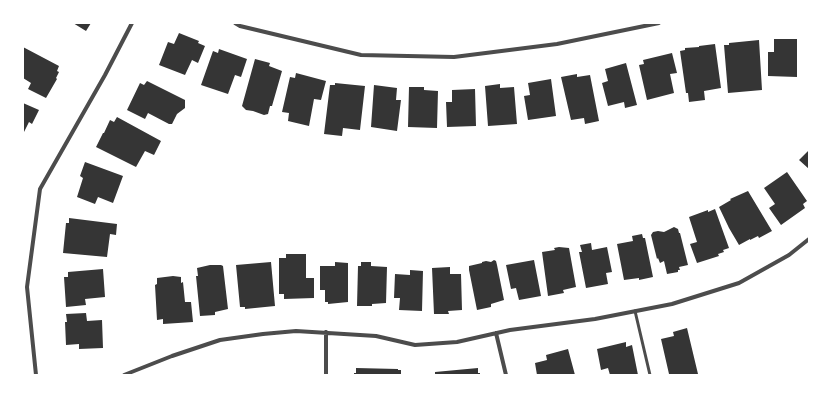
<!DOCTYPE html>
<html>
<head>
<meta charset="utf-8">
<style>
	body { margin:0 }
	#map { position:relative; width:832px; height:398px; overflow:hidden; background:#fff; font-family:"DejaVu Sans",sans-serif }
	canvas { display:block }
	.frame { position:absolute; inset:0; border:24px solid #fff; pointer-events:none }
</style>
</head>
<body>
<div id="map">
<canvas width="832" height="398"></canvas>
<div class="frame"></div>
</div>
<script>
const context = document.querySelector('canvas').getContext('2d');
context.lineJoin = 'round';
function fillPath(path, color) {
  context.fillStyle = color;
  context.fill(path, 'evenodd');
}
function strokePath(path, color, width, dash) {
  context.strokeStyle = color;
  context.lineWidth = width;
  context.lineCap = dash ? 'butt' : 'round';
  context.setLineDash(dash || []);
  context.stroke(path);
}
fillPath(new Path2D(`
	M73,23H91L86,31Z
	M179,33L199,41L198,43L205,46L198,63L192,60L185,75L159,65L168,42L174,44Z
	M774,39H797V77L768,76V52H774Z
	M759,40L762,90L728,93L724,45H729V43Z
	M715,44L721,88L704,91L705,100L689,102L688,93H686L680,51L685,50V48L699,47V46Z
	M23,47L59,66L57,71L59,72L56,78L57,79L46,98L28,89L31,83L23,78Z
	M219,49L247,59L241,77L235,75L228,94L201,85L213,51L218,53Z
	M672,53L677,73L670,74L674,93L647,100L639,65L644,64L643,60Z
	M255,59L270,63L269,66L282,71L272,106H270L268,114L264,115L253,111L246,110L242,106Z
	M626,63L637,105L625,108L624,102L608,106L602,83L608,81L605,69Z
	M296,73L326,81L321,100L314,99L309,126L288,121L289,113L282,112L290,77L295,78Z
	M577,74V77L590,75L599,121L585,124L584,118L571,120L561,77Z
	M551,79L556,116L528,120L524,96L530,95L528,83Z
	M147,81L185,100V108L177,114L172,124H169L148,113L145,119L127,110L140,83L144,85Z
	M335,83L365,86L360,130L343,128L342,136L324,134L330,85H335Z
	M500,84V88L514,87L517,124L488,126L485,86Z
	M374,85L397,88L396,100H401L397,131L371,127Z
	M409,87H424V90L438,91L437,128L408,127Z
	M475,89L476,126L447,127L446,102H452V90Z
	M23,103L39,110L32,124L29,122L23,134Z
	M117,117L161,141L154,155L145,151L136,167L96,147L103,133H104L110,120L114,122Z
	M809,150V169L799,160Z
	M85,162L123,176L113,203L98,197L95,204L77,197L83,178L80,176Z
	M787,172L807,201L803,204L805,208L781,225L769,208L775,204L764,188Z
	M748,191L772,231L759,238L758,236L750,240V239L739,245L729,228L719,207L731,200L730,199Z
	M715,209L729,248L723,250L724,252L718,254L719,256L697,263L690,244L697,242L689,217L708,210V212Z
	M69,218L117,224L116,235L110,234L107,257L63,253L66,223H69Z
	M674,227L678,229L679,233H680L688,265L679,267L680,270H678V272L667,274L664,261L660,263L658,258L657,259L651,235L653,232L658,231L664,232Z
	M642,234L643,238H645L653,277L639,280V278L624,280L617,244L633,241L632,236Z
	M591,243L592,250L607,247L612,272L606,273L608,284L586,288L579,252H582L580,245Z
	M559,247L569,248L576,287L563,290L564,293L548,296L542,252L555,250L554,248Z
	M286,254H306V278H314V298L284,299V294H279V258H286Z
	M494,260L496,261L497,265L504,300L491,304V307L477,310L469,270V266L482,263V262L486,261L491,262Z
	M534,260L541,296L519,300L516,288L511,289L506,265Z
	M271,262L275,306L245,309V307H240L236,265Z
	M335,262L348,263V302L328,304V302H325V290H320V266H335Z
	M361,262H371V266L387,267L386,303L372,304V306H357L358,266H361Z
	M210,265H221L223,266L228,309L215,312V315L200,316L196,276H198L197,268Z
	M450,267V274H461L462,310L448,311L449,314H434L432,268Z
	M103,269L105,297L85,299L86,305L66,307L64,277H68V272Z
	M410,270L423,271L422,311L399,310L400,298H394L395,274L410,275Z
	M173,276L181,277V283L183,282L185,302H191L193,322L163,324V319L157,320L155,285L157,284V278Z
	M86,313L87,321L102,320L103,348L79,349V344L66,345L65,322H67L66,314Z
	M687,328L698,374L670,375L669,374L661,339L674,336L673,332Z
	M626,342V347L632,345L638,375H610L608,368L601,370L597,349Z
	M568,349L575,375H537L535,363L547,360L546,355Z
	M356,368L398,369V370H401V375H354V373H356Z
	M478,368V373H480V375H435V372Z`), '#353535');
strokePath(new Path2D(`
	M635,311L650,375`), '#4c4c4c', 3);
strokePath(new Path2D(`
	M235,23L240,26L361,55L454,57L557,44L659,23
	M496,333L506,375
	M36,375L27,287L40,189L105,75L132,23
	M124,375L172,356L220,340L263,334L296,331L376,336L415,345L457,342L510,330L595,319L672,304L739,283L789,255L809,239
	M326,375V332`), '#4c4c4c', 4);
</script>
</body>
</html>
